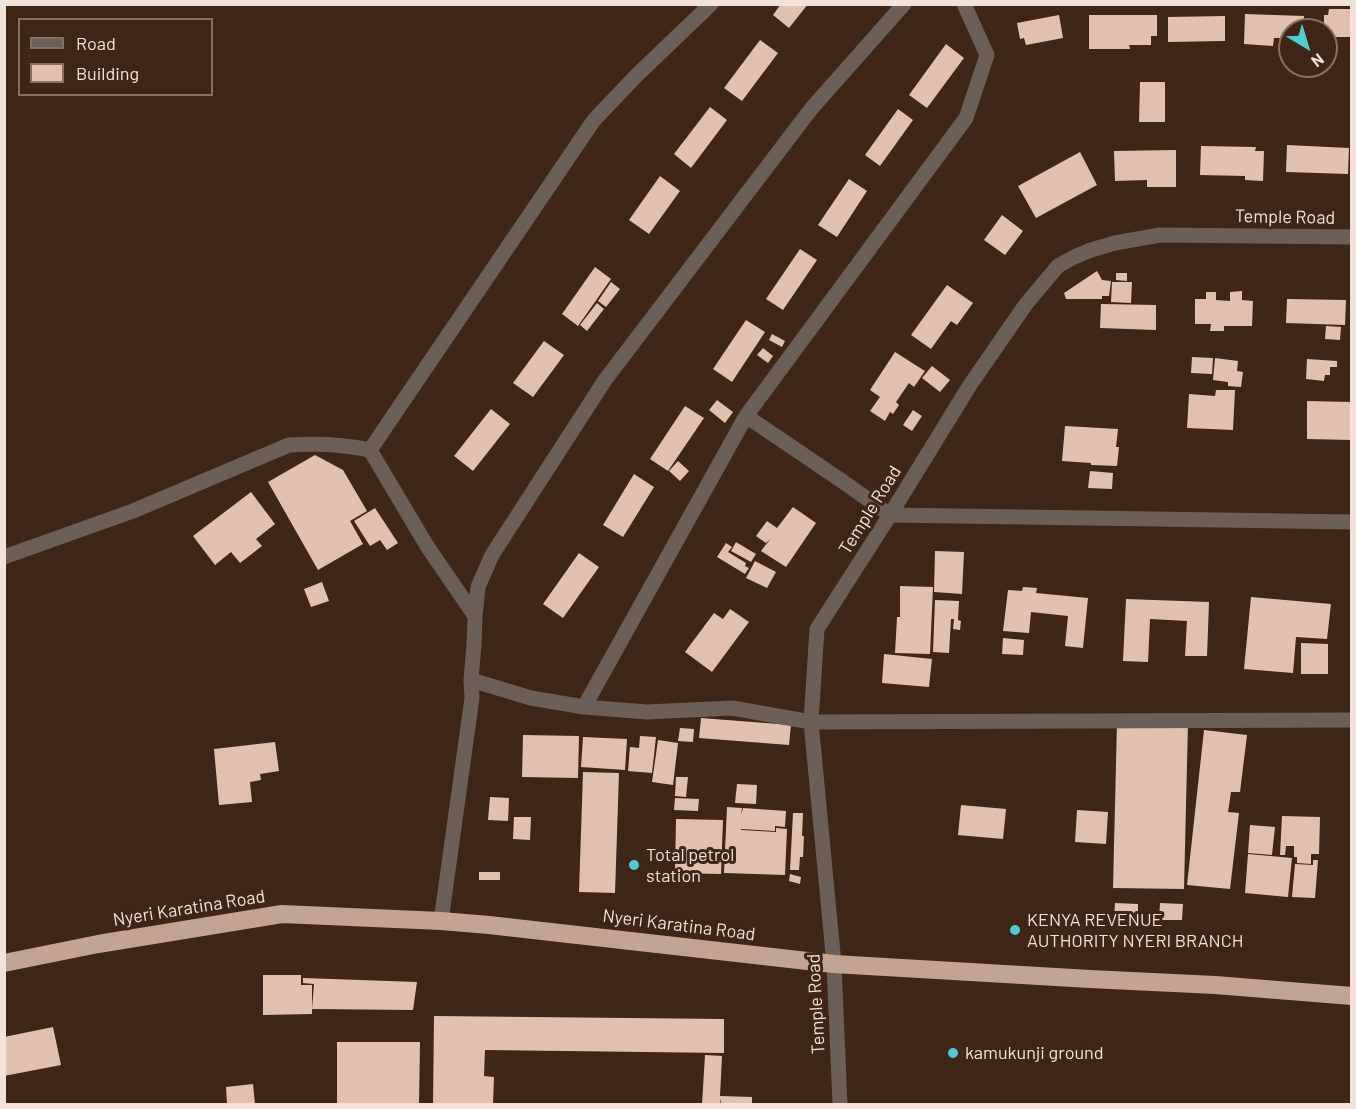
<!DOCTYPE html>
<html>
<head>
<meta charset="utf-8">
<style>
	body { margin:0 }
	#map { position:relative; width:1356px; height:1109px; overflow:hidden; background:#3f2617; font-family:Barlow,sans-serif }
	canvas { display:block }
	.frame { position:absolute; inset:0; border:6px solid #f3e2d9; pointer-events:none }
	.legend { position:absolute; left:18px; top:18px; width:195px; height:78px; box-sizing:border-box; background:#3f2617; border:2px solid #877165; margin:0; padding:8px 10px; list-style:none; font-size:18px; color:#f3e2d9 }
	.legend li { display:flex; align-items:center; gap:12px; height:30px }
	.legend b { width:30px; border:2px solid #877165 }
	.north { position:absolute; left:1278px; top:18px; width:60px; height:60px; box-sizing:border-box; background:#3f2617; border:2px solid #877165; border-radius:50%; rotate:142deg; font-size:16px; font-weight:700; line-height:24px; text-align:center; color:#f3e2d9 }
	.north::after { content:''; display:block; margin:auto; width:21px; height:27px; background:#51ccd4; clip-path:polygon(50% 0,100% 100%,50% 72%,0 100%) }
</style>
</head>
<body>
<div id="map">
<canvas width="1356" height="1109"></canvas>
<div class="frame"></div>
<ul class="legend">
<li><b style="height:8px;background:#6c5f58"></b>Road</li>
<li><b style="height:16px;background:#e1c1ae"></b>Building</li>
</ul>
<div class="north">N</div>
</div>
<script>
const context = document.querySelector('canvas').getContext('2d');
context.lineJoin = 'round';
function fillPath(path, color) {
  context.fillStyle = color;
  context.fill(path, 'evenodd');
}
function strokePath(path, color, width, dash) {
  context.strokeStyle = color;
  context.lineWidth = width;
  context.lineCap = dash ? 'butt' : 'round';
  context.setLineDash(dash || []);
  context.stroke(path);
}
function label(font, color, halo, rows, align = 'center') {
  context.font = font + ' Barlow,sans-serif';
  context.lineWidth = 6;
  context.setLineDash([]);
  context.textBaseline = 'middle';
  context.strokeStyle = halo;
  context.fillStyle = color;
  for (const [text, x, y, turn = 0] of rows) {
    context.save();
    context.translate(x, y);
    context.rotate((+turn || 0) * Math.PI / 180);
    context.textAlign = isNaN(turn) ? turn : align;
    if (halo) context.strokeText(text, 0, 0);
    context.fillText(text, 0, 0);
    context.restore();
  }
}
fillPath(new Path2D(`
	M781,4H808L789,28L773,15Z
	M1329,9H1352V37H1326V30H1324V15H1328Z
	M1245,14L1304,16L1303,30H1290V38H1274L1273,46L1244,44Z
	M1059,15L1063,38L1026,45L1024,38L1020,39L1017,23Z
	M1089,15H1157V36H1151V45H1129L1130,49H1089Z
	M1225,16V41L1168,42V17Z
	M760,40L778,53L742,101L724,88Z
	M946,44L964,58L927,108L909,95Z
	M1140,82H1165V122H1139Z
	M710,107L727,120L691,168L674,154Z
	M898,109L913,120L880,166L865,155Z
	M1287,145L1349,148L1348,174L1286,172Z
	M1201,146L1256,147L1255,151H1264L1263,181L1245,180V176L1200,175Z
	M1176,150V187H1147V180L1115,181L1114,151Z
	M1080,152L1097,185L1036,218L1018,186Z
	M660,176L680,191L649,234L629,220Z
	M849,179L867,191L837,237L818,225Z
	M1002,215L1023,231L1005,255L984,240Z
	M800,249L817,260L783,310L766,299Z
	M595,267L611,279L578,326L562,314Z
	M1097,271L1102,280L1111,281L1109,296H1102V299H1066L1064,293Z
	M1116,273H1127V281L1116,280Z
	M611,282L620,289L606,307L598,301Z
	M1112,282H1132L1131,303L1111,302Z
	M947,285L973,303L957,325L951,321L931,349L911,335Z
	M1242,291V300L1253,301L1252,326H1224V331H1210L1211,324H1195V299H1206V292H1216V300L1230,301V292Z
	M1287,299L1346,300L1345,325L1286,323Z
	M597,303L604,309L587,331L580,325Z
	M1101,304L1156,305V330L1100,328Z
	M746,320L765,332L732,382L713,369Z
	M1326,326L1341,327L1340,340L1325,339Z
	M772,334L785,341L782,347L769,340Z
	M544,341L564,355L533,397L513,383Z
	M763,348L773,356L768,363L757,355Z
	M895,352L925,371L914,387L909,383L896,402L899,405L893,414L890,412L885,421L870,411L880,397L870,390Z
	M1192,357L1213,358L1212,374L1191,373Z
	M1215,358L1238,361L1237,371L1243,372L1241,387L1228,386V382L1213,380Z
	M1307,359L1337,361V367H1330V375H1325L1324,381L1306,379Z
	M932,366L950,380L940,392L922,378Z
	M1216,390H1235L1233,430L1187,428L1189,394L1215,396Z
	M717,400L733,412L725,423L709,410Z
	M1307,401L1352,402V440L1307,439Z
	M685,406L704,418L668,471L650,459Z
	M491,409L510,424L473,471L454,456Z
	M913,410L922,416L912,431L903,425Z
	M1065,426L1118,429L1116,447H1119L1117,466L1091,465V463L1062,461Z
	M315,455L343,470L367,511L350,521L363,544L318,570L268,482Z
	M678,461L689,471L680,481L669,471Z
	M1090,471L1113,473L1112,489L1088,488Z
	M634,474L654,487L623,537L603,525Z
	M251,492L275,524L256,539L262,546L240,563L231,552L215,565L193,536Z
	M793,507L816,523L786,567L761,551L771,538L766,543L756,536L767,521L777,528Z
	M375,508L398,543L387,550L380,540L370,546L354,521Z
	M736,542L756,554L751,562L731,551Z
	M726,543L732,547L728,552L746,563L745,566L749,568L745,574L717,557Z
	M935,551L964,552L962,594L934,592Z
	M579,553L599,567L563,618L543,604Z
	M755,561L776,572L767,588L746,578Z
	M322,582L329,601L311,607L304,589Z
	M900,586L933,587L930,654L895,653L897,617H900Z
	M1023,587L1037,588L1036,593L1088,598L1083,648L1065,646L1068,616L1031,612L1029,633L1003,631L1008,590L1022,591Z
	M1251,597L1331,604L1327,639L1296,637L1293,673L1244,669Z
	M1126,599L1209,602L1207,656H1185L1187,621L1150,619L1148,662L1123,661Z
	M935,600L959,601L958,620L961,621L960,630L953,629L954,619H951L949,653L933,652Z
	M730,609L749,622L712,672L685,652L714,613L723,619Z
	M1003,638L1024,640L1023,655L1002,654Z
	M1301,643L1328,644V674H1301Z
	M884,654L932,659L929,687L882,683Z
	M701,718L791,725L789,745L699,738Z
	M1117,722L1188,723L1184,889L1113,888Z
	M680,728L694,729L693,742L678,741Z
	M1204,730L1247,735L1240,792H1231L1228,812L1239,813L1230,889L1187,885Z
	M523,735L579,736L578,778L522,777Z
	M640,736L656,737L652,773L628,771L630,747L639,748Z
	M583,737L627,739L625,770L581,767Z
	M658,740L678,743L673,785L652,782Z
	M275,742L279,771L260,774L261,780L250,782L252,802L219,805L214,749Z
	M583,772L619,773L615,893L579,892Z
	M676,777H688L686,797L675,796Z
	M737,784L757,785L756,804L735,803Z
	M490,797L509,798L508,821L488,820Z
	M675,798L699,799L698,811L674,810Z
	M961,805L1006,809L1003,839L958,835Z
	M727,807L742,808L741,815L743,808L786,811L785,827L775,826V831L741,829V830L776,832V828L787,829L785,875L724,873Z
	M1077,810L1108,812L1106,844L1075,842Z
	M793,813H803L802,836H804L803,857H800L799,870H790Z
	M1282,816L1320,817L1319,854H1311V864L1297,863V857H1294V846H1286L1285,855H1280Z
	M514,817H531L530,840L513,839Z
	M676,819L723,820L721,874L675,873Z
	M1250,825L1275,827L1272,855L1248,853Z
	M1248,854L1292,858L1288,897L1245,893Z
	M1313,860H1318L1315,898L1292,897L1295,864L1313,865Z
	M479,872H500V880H479Z
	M790,874L801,877L800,884L789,881Z
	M1115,903L1138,904V920L1114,919Z
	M1160,903L1183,904L1182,920H1159Z
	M263,975H301V985H312V1014L263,1015Z
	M303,978L417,982L413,1010L312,1009L314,984L303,983Z
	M434,1016L724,1019V1053L485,1050L484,1076L494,1077L493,1104H433Z
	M53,1027L61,1065L4,1076V1037Z
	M337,1042H420L419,1104H337Z
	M705,1055L722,1056L720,1096L752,1097V1104H721L720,1098V1104H702Z
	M253,1084L255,1104H227L226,1087Z`), '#e1c1ae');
strokePath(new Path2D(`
	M746,416L842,481L890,515L1352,522
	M370,450L594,120L637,75L711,4
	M4,557L133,511L289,445C318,443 342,444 370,450L427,546L475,616
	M471,680L531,698L584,707L647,712L732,708L811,722L1352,720
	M584,707L746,416L966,118L987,55L964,4
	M441,921L472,698L471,680L474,645L475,616L478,587L492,555L605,380L811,109L904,4
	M840,1104L834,964L811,722L817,629L890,515L970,385L1026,304L1058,266L1074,257L1091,250L1115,243L1160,235L1352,237`), '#6c5f58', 15);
strokePath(new Path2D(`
	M4,963L98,944L282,914L441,921L489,925L834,964L1090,979L1215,985L1352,996`), '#c3a391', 18);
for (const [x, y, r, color] of [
	[634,865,6,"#51ccd4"],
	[1015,930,6,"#51ccd4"],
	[953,1053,6,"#51ccd4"]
]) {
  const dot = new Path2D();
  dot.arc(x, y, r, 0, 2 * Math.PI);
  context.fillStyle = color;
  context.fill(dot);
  strokePath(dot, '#3f2617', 2);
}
label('18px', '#f3e2d9', '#3f2617', [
	["Temple Road",1285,217,1],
	["Temple Road",870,510,-58],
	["Nyeri Karatina Road",189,908,-9],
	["Nyeri Karatina Road",679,925,7],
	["Temple Road",816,1004,-93]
]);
label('18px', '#f3e2d9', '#3f2617', [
	["Total petrol",646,855],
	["station",646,876],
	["KENYA REVENUE",1027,920],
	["AUTHORITY NYERI BRANCH",1027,941],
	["kamukunji ground",965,1053]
], 'left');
</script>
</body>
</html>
